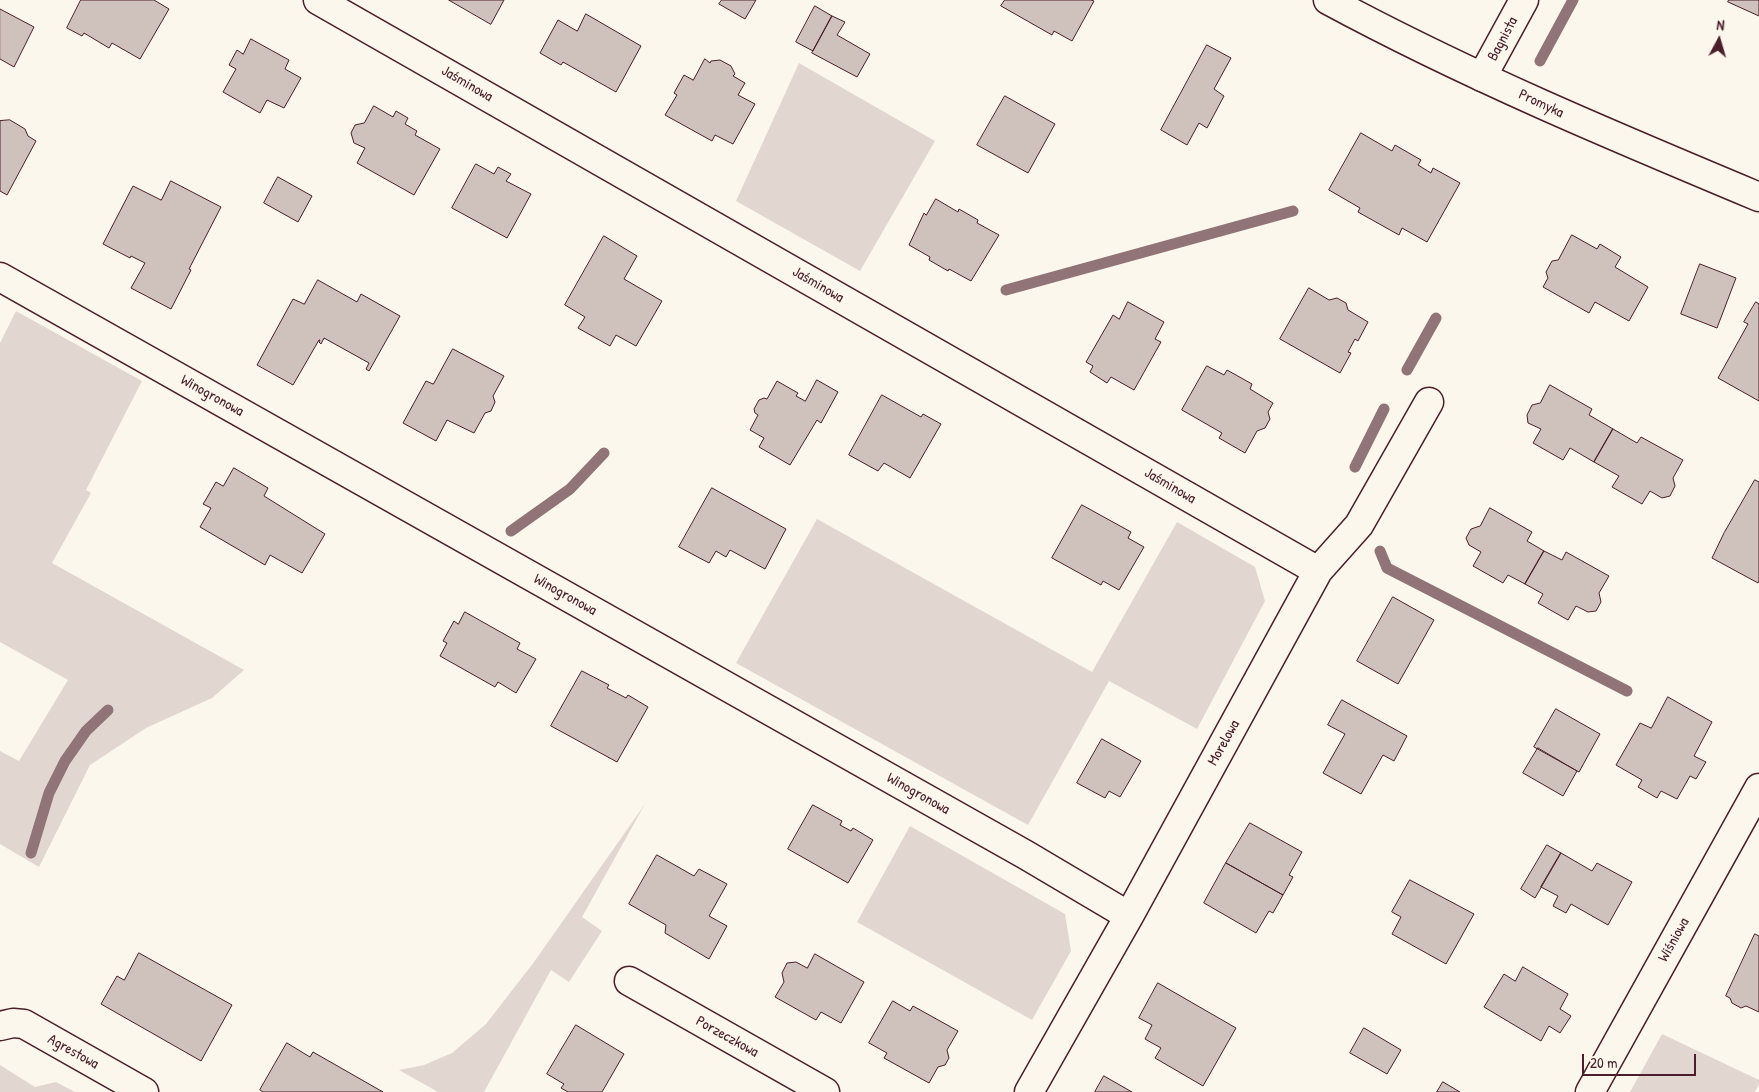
<!DOCTYPE html>
<html>
<head>
<meta charset="utf-8">
<style>
	body { margin:0 }
	#map { position:relative; width:1759px; height:1092px; overflow:hidden; background:#fbf7ec; font-family:"Patrick Hand",sans-serif }
	canvas { display:block }
	.north { position:absolute; left:1694px; top:15px; width:50px; height:50px; -webkit-text-stroke:4px #fbf7ec; paint-order:stroke; rotate:6deg; font-size:14px; font-weight:700; line-height:20px; text-align:center; color:#4a1f2b }
	.north::after { content:''; display:block; margin:auto; width:18px; height:22px; background:#4a1f2b; clip-path:polygon(50% 0,100% 100%,50% 72%,0 100%) }
	.scale { position:absolute; left:1582px; top:1054px; width:114px; height:22px; box-sizing:border-box; border:2px solid #4a1f2b; border-top:0; padding-left:6px; font-size:15px; line-height:18px; white-space:nowrap; color:#4a1f2b; -webkit-text-stroke:4px #fbf7ec; paint-order:stroke }
</style>
</head>
<body>
<div id="map">
<canvas width="1759" height="1092"></canvas>
<div class="north">N</div>
<div class="scale">20 m</div>
</div>
<script>
const context = document.querySelector('canvas').getContext('2d');
context.lineJoin = 'round';
function fillPath(path, color) {
  context.fillStyle = color;
  context.fill(path, 'evenodd');
}
function strokePath(path, color, width, dash) {
  context.strokeStyle = color;
  context.lineWidth = width;
  context.lineCap = dash ? 'butt' : 'round';
  context.setLineDash(dash || []);
  context.stroke(path);
}
function label(font, color, halo, rows, align = 'center') {
  context.font = font + ' "Patrick Hand",sans-serif';
  context.lineWidth = 5;
  context.setLineDash([]);
  context.textBaseline = 'middle';
  context.strokeStyle = halo;
  context.fillStyle = color;
  for (const [text, x, y, turn = 0] of rows) {
    context.save();
    context.translate(x, y);
    context.rotate((+turn || 0) * Math.PI / 180);
    context.textAlign = isNaN(turn) ? turn : align;
    if (halo) context.strokeText(text, 0, 0);
    context.fillText(text, 0, 0);
    context.restore();
  }
}
fillPath(new Path2D(`
	M799,63L935,141L860,271L736,201Z
	M16,311L142,381L86,490L91,493L52,563L244,670L212,698L146,728L90,765L39,867L0,844V751L19,761L68,680L0,642V343Z
	M817,519L1092,672L1177,522L1255,567L1265,601L1197,729L1109,681L1028,825L736,663Z
	M645,804L582,917L602,931L569,982L551,970L484,1092H438L399,1070L424,1065L452,1053L486,1024L534,962Z
	M910,826L1065,914L1071,951L1032,1020L857,922Z
	M1662,1034L1759,1080V1084L1755,1092H1630Z
	M0,1065L35,1087L56,1082L75,1092H0Z`), '#e2d7d0');
strokePath(new Path2D(`
	M1540,61L1573,0
	M1006,290L1293,211
	M1407,370L1436,318
	M1355,467L1384,409
	M511,531L570,489L604,453
	M1380,551L1387,568L1627,691
	M31,853L49,793L65,761L86,731L108,710`), '#907477', 11);
const building = new Path2D(`
	M81,0H154L169,9L140,59L112,43L109,48L84,33L82,36L67,28Z
	M449,0H504L491,24Z
	M722,0H756L745,19L719,4Z
	M1005,0H1091L1094,1L1072,41L1054,31L1052,35L1001,6Z
	M1729,0H1759V16L1728,2Z
	M815,6L832,16L813,51L796,42Z
	M0,9L34,27L14,67L0,59Z
	M586,14L641,46L616,92L563,62L561,65L540,53L558,20L577,31Z
	M832,16L845,22L837,35L870,54L857,77L812,53Z
	M251,39L289,60L285,69L301,78L284,108L267,100L260,113L223,92L236,69L229,65L237,50L243,54Z
	M1207,45L1231,58L1214,89L1224,96L1207,128L1199,123L1187,145L1161,130Z
	M705,59L710,63L711,61L720,60L731,66L735,74L733,76L745,83L738,95L755,104L733,144L715,135L712,141L665,115L677,95L674,93L684,75L693,80Z
	M1005,96L1055,124L1028,173L977,145Z
	M374,106L393,117L396,111L408,118L405,124L417,131L415,135L440,149L414,195L357,163L365,148L354,143L351,133L355,125L364,123Z
	M10,120L25,129L28,136L36,141L7,195L0,191V121Z
	M1361,133L1392,151L1395,145L1421,160L1418,165L1431,173L1433,168L1460,183L1427,242L1402,228L1399,235L1358,212L1360,208L1329,190Z
	M476,164L494,174L498,167L511,174L506,181L531,194L507,238L452,208Z
	M278,177L312,196L298,222L264,203Z
	M171,181L221,207L189,269L191,270L171,309L131,288L145,263L131,256L130,258L103,244L133,186L161,200Z
	M936,199L958,212L959,209L978,220L977,223L999,235L971,281L949,269L948,271L929,260L930,257L909,245L924,213L926,215Z
	M1572,235L1597,249L1600,244L1621,257L1615,267L1648,287L1629,321L1595,302L1589,313L1543,287L1548,278L1546,272L1552,261L1558,260Z
	M604,236L637,256L624,279L662,301L636,346L616,335L610,346L578,328L585,317L565,305Z
	M1700,264L1736,278L1717,328L1681,314Z
	M318,280L357,302L361,294L400,316L369,371L366,369L369,363L324,338L321,344L319,342L320,340H319L293,385L257,365L293,299L304,304Z
	M1309,288L1329,300L1337,298L1346,303L1348,310L1368,322L1358,341L1355,339L1348,352L1351,353L1340,373L1280,339Z
	M1128,302L1164,322L1155,339L1161,342L1134,390L1111,377L1107,383L1090,372L1093,366L1086,362L1113,315L1119,319Z
	M1756,302L1759,304V401L1718,378L1748,324L1744,322Z
	M453,349L504,376L493,396L495,402L491,411L485,413L474,433L447,420L436,441L403,423L426,381L433,384Z
	M1207,366L1224,375L1227,370L1252,384L1250,389L1273,403L1268,412L1270,419L1265,428L1257,431L1245,453L1219,438L1222,433L1182,410Z
	M817,380L838,392L821,423L817,420L790,465L759,447L764,438L750,430L758,415L755,413L754,409L759,400L764,398L767,399L777,381L798,393L796,396L805,401Z
	M1550,385L1592,409L1589,415L1613,429L1594,462L1570,448L1563,460L1533,443L1541,429L1528,423L1527,415L1532,405L1540,403Z
	M882,395L921,417L923,414L941,424L910,478L884,463L878,471L849,455Z
	M1613,429L1637,443L1641,437L1683,460L1673,478L1675,486L1670,496L1662,498L1650,491L1642,504L1612,487L1619,476L1594,462Z
	M234,468L268,488L264,496L325,534L302,573L270,555L265,565L200,527L211,508L203,504L205,501L216,482L223,486Z
	M1755,480L1759,482V581L1758,583L1712,558L1724,533Z
	M712,488L786,529L765,569L730,550L726,557L716,551L709,563L679,547Z
	M1082,505L1131,532L1128,538L1144,547L1119,590L1103,581L1101,585L1052,558Z
	M1490,508L1532,532L1527,541L1544,551L1525,584L1508,575L1503,583L1473,566L1481,552L1469,545L1466,538L1471,529L1480,526Z
	M1544,551L1562,560L1566,552L1609,576L1599,593L1601,602L1596,611L1588,612L1576,606L1568,620L1538,603L1543,594L1525,584Z
	M1393,597L1434,620L1398,684L1357,661Z
	M465,612L520,643L517,649L536,659L516,693L498,682L495,687L440,656L447,643L443,641L454,621L458,624Z
	M582,671L609,685L607,688L626,698L628,695L648,707L617,762L551,726Z
	M1668,697L1712,722L1694,756L1706,762L1696,779L1690,776L1677,799L1661,791L1657,798L1638,787L1642,780L1616,765L1640,723L1651,728Z
	M1342,700L1407,736L1394,761L1383,755L1361,794L1323,773L1345,734L1328,725Z
	M1556,709L1600,734L1579,772L1534,747Z
	M1102,739L1141,761L1120,797L1109,791L1105,798L1077,783Z
	M1538,748L1577,771L1563,796L1523,773Z
	M813,805L842,821L840,825L851,831L853,828L873,840L848,883L788,849Z
	M1250,823L1302,852L1289,875L1293,877L1283,895L1226,863Z
	M1547,845L1561,853L1535,898L1521,889Z
	M1561,853L1592,871L1597,863L1632,882L1608,925L1571,904L1566,913L1553,906L1558,896L1541,887Z
	M657,855L694,876L699,869L727,884L709,916L727,926L709,959L665,933L666,925L629,904Z
	M1226,863L1283,895L1273,913L1269,911L1256,933L1204,903Z
	M1410,880L1474,914L1446,964L1392,934L1401,917L1392,912Z
	M1755,934L1759,936V1012L1746,1006L1741,1008L1732,1003L1730,998L1726,996Z
	M139,953L232,1005L201,1061L101,1004L117,976L124,980Z
	M815,954L864,982L841,1023L821,1012L816,1020L775,997L784,982L782,973L787,963L796,962L807,968Z
	M1523,967L1568,994L1560,1009L1571,1016L1560,1033L1549,1026L1541,1041L1484,1007L1504,974L1515,981Z
	M1158,983L1236,1028L1203,1086L1155,1058L1161,1048L1145,1039L1152,1025L1139,1018Z
	M893,1001L910,1011L913,1006L958,1031L947,1050L949,1058L945,1065L938,1067L929,1083L884,1058L887,1053L869,1043Z
	M576,1025L624,1054L602,1092H568L561,1088L564,1084L547,1074Z
	M1364,1028L1401,1050L1387,1074L1350,1053Z
	M287,1043L310,1057L313,1052L383,1092H263L260,1090Z
	M1104,1076L1132,1092H1095Z
	M1443,1082L1460,1092H1437Z`);
fillPath(building, '#cfc2bc');
strokePath(building, '#4a1f2b', 1);
const minor = new Path2D(`
	M318,0L1318,571
	M1482,77L1524,0
	M0,277L1026,855L1129,916
	M629,981L825,1092
	M0,1026L13,1023L24,1024L144,1092
	M1029,1092L1129,916L1318,571L1359,525L1429,402
	M1590,1092L1759,788`);
const tertiary = new Path2D(`
	M1328,0C1467,75 1613,136 1759,197`);
strokePath(minor, '#4a1f2b', 31);
strokePath(tertiary, '#4a1f2b', 31);
strokePath(minor, '#fbf7ec', 28);
strokePath(tertiary, '#fbf7ec', 28);
label('15px', '#4a1f2b', '#fbf7ec', [
	["Bagnista",1503,39,-62],
	["Jaśminowa",467,84,30],
	["Promyka",1541,104,25],
	["Jaśminowa",818,285,30],
	["Winogronowa",212,396,29],
	["Jaśminowa",1170,486,30],
	["Winogronowa",565,595,29],
	["Morelowa",1224,743,-61],
	["Winogronowa",918,794,29],
	["Wiśniowa",1674,940,-61],
	["Porzeczkowa",727,1037,29],
	["Agrestowa",73,1052,29]
]);
</script>
</body>
</html>
